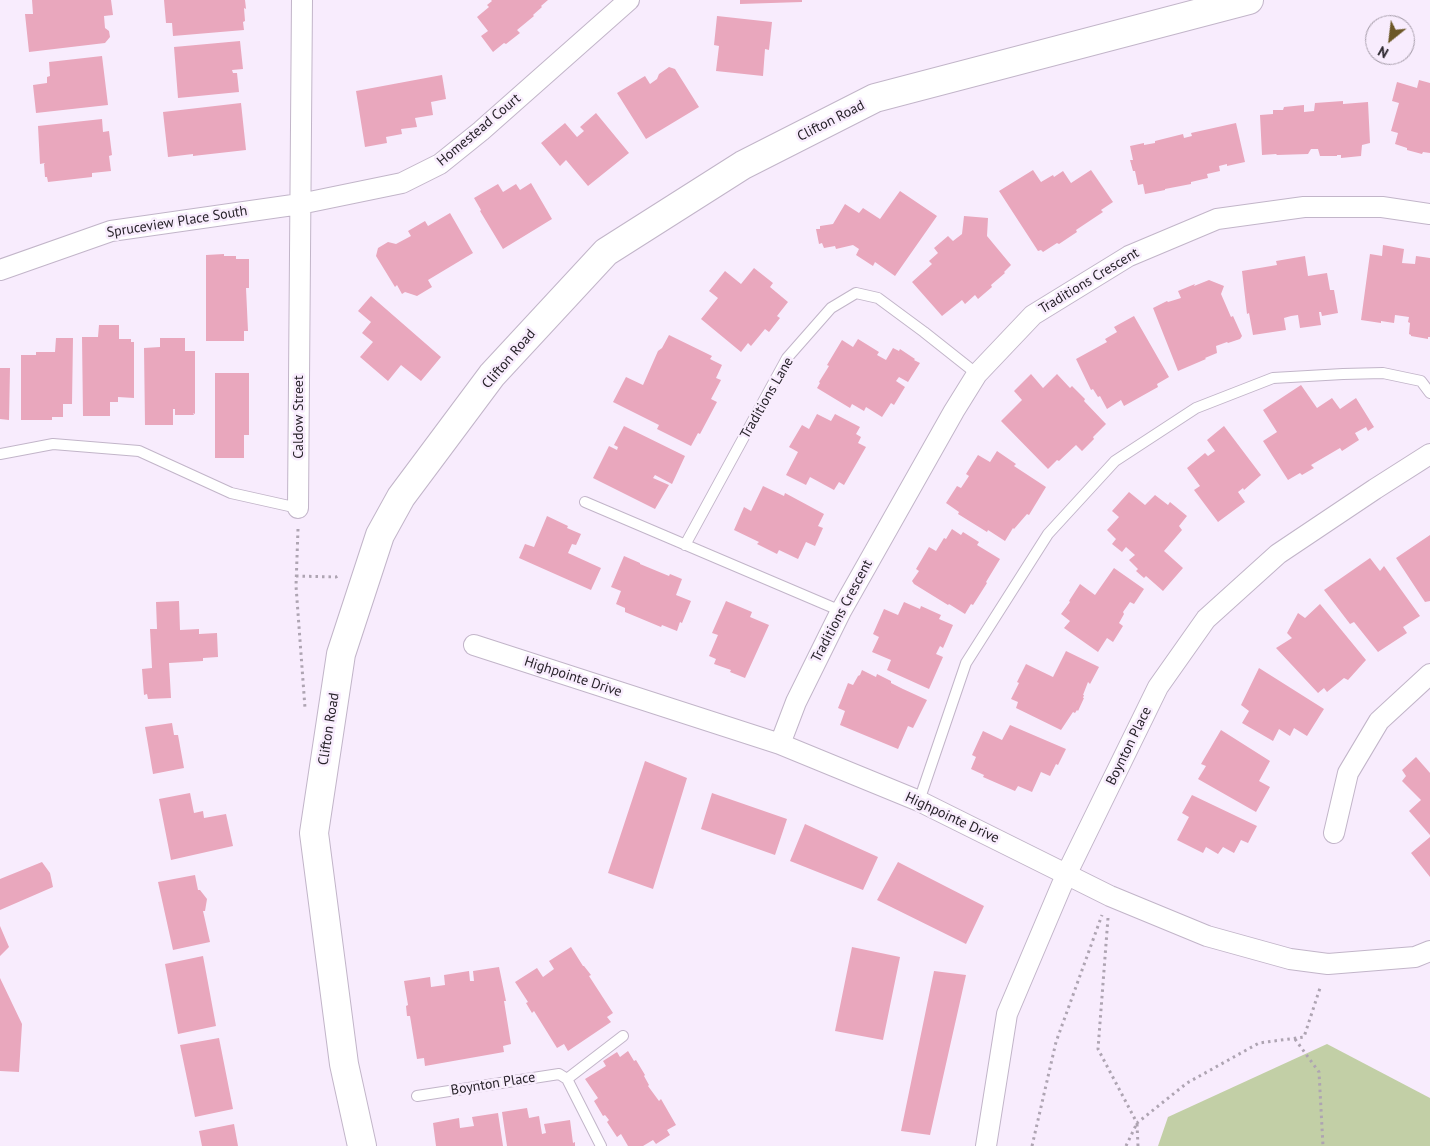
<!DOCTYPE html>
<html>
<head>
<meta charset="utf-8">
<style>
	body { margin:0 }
	#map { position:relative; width:1430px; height:1146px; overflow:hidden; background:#f8ecfd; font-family:"PT Sans",sans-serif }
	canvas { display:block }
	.north { position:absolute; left:1365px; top:15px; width:50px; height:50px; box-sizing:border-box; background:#f8ecfd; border:1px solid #a49ba8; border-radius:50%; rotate:209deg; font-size:14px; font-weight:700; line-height:20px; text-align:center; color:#272229 }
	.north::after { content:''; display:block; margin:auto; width:18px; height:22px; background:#6c5726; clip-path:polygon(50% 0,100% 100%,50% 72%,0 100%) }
</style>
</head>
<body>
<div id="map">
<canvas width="1430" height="1146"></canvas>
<div class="north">N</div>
</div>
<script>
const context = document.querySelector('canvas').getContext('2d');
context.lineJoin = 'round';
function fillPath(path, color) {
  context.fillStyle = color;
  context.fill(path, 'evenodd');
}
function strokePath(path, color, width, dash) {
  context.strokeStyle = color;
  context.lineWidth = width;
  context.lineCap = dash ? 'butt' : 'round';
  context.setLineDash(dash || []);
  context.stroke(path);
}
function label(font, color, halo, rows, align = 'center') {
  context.font = font + ' "PT Sans",sans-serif';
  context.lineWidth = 5;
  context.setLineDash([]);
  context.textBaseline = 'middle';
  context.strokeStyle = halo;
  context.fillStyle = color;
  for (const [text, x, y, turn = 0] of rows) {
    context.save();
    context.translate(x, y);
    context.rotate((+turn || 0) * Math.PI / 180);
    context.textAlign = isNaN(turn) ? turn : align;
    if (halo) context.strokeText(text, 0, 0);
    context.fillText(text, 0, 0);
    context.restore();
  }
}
fillPath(new Path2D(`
	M1327,1044L1430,1098V1146H1158L1168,1117Z`), '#c2cfa6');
fillPath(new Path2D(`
	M32,0H111L113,15L104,16L105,28L109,31L110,37L105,43L29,52L25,14H33Z
	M164,0H245L246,9L244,8L245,21L243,22L244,30L173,36L172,23H166Z
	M491,0H548L541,6L542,7L533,15L534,16L517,30L520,33L506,44L504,43L493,52L481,36L488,31L477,17L489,7L487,5L492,1Z
	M740,0H802V2L740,4Z
	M717,16L772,22L769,50L765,49L763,76L716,71L719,46L714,45Z
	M240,41L243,69L232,70L233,73H237L239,92L178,98L174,47Z
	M102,56L108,105L36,113L33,85L47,83V77L50,76L49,62Z
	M669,67L675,69L699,107L646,139L617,93L645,76L650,84L657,79L659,74Z
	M442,75L446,99L431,102L433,115L415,118L417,127L401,129L402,134L386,137L387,143L365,147L356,91Z
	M1419,80L1430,83V153L1423,152L1422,154L1407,150V148L1395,144L1398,133L1391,131L1399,103L1392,101L1397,82L1417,88Z
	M1343,101V104L1368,102L1370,143L1362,145L1361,156L1341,158V155H1337V156H1320L1318,149H1311L1308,154L1277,155L1276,154L1262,155L1260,115L1273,114V110H1283L1284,107L1304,105V112L1314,111L1315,103Z
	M241,103L246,150L193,156V154L168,157L163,112Z
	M596,113L629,153L588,186L566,160L560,166L541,143L565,123L577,137L584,131L580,127Z
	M102,119L103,132L109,131L112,155L109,156L111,171L92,173V177L48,182L47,177H45L44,164L45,163L40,164L38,126Z
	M1236,123L1245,162L1227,166V164L1219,166L1220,171L1207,174L1208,178L1191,182V184L1165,189V190L1145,194L1143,184L1138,185L1135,171H1133L1130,160H1133L1130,146L1144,143V145L1155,143V141L1183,134L1184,138L1192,136L1191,133Z
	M1033,170L1041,182L1053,175L1054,177L1063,171L1071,183L1091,170L1113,202L1101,210L1103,212L1076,230L1077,232L1059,244L1057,243L1043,252L1041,250L1038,251L999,191Z
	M531,183L552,219L503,249L480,211L481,210L474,198L498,184L503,192L516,184L520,190Z
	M900,191L937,216L895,276L875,262L873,266L856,255L859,249L853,245L836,249L835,246L824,248L822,243L819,244L816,229H820V226L833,224L845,204L859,213L863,208L880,219Z
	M450,213L473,253L428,280L432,287L417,296L405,292L402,294L397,285L395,287L376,256L378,248L388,242L396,244L411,236L408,231L425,221L428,226Z
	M964,216L988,218L987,236L1011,265L1004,272L1005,273L991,285L992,287L978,299L975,295L965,304L962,300L942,316L912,282L932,264L929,261L938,253L934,248L948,236L953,241L962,234Z
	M1383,245L1404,249L1402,263L1415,264L1416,256L1430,258V337H1428V339L1411,336V335L1409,334L1410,323L1408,322L1409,317L1395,315L1394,323L1381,321V323L1361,320L1370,254L1382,256Z
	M224,254V256H236V259H249V288H246L248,331H244V341H206V255Z
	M1305,256L1308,276L1327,273L1330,290H1334L1338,313L1322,316L1321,312H1319L1321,325L1300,328L1298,315L1291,316L1284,318L1286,330L1253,335L1249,313L1247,314L1242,271L1277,265L1276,261Z
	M754,268L773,283L770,287L788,302L777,316L780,318L769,332L765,329L751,346L748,343L741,352L701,319L718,298L709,291L725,271L741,284Z
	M1209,280L1224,286L1221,294L1231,317L1233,316L1242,336L1240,339L1228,343L1227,342L1216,346L1217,353L1205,358L1206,359L1178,371L1153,308L1167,301L1168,302L1181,298L1178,291L1195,284L1194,286Z
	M371,296L441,357L421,381L401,365L388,381L360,357L373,342L362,333L371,322L358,311Z
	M1134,316L1169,377L1157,384L1158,387L1124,406L1121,400L1107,409L1100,396L1098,397L1093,389L1091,390L1076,359L1107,342L1105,339L1117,332L1114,327Z
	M99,325H119V339H131V342H134V398L118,397V402H110V416H83L82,337H98Z
	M669,335L712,356L710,359L722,365L716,378L721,380L711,399L717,402L700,434L698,433L691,446L657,429L659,425L613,402L626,377L643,385L658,351L662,348Z
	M56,338H73L72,404H63V417H52V420H21V355H36V352H55Z
	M160,338H185V351H195V414L193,413L194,415H175V409H173V425H145L144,348L160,347Z
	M858,339L879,352L877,355L886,360L893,348L899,351L900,349L915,359L914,360L920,363L908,382L899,377L896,381L905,387L894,405L891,403L882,417L866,407L864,411L852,404L850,408L817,388L820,383L819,382L829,366L827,365L842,340L853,347Z
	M0,368H10L9,420L0,419Z
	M215,373H249V435H244V458H215Z
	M1031,374L1043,388L1057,374L1070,388L1072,386L1085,399L1084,401L1106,424L1093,437L1094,439L1082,451L1076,445L1059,461L1057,460L1048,469L1001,421L1022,400L1014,391Z
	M1301,385L1317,408L1332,398L1340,409L1356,398L1374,427L1368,431L1366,427L1355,433L1359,440L1342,451L1340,448L1311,465L1314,468L1302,475L1300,473L1288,480L1263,441L1277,432L1263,410Z
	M817,414L831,421L835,414L860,427L856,434L861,437L858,443L866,447L844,485L839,482L834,490L810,477L806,485L786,475L798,452L789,447L802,425L809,429Z
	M624,426L685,456L672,484L655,475L653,478L669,485L655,509L593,478L609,446L617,450L618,447L614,445Z
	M1224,426L1261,475L1244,490L1243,488L1238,492L1245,502L1218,522L1194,490L1200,486L1187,468L1205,453L1208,456L1215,451L1207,440Z
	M997,451L1016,464L1014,466L1046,487L1029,515L1027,514L1014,529L1013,528L1005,541L988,530L987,532L958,514L959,512L946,503L957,486L961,488L969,476L966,474L978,455L990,462Z
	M763,486L784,496L785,493L824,514L818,526L823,528L815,546L806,542L798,559L779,550L777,554L757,544L759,542L734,530L744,507L751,511Z
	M1129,492L1145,505L1155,495L1168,505L1170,502L1187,516L1179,526L1182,530L1164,551L1183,568L1163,591L1146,576L1144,578L1136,571L1138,569L1129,560L1135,555L1126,547L1122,552L1112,544L1116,539L1107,530L1119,517L1112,511Z
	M547,516L568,526L567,528L581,534L576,545L572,544L568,553L601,568L591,590L519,558L525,544L534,547Z
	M952,529L961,535L963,532L979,542L977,545L1000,559L986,582L987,583L973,605L971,604L965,614L949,604L948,605L914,584L912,581L919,571L916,569L929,547L936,551L944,538L946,539Z
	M1430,535V601L1425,602L1396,558Z
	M624,556L640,563V564L669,576L670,574L682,579L676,595L691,601L682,623L680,622L677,631L662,625L661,627L625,612V608L616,604L621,591L611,587Z
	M1370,558L1380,571L1384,566L1420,616L1403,627L1407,633L1378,652L1354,622L1350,624L1324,590Z
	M1114,568L1144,589L1134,604L1130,602L1123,612L1124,614L1119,623L1123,626L1113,642L1107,638L1098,652L1064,628L1070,621L1061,614L1070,602L1069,601L1080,584L1095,595Z
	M179,601L180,630L199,629V634L217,633L218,657L203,658V661L169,663L171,698L148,699L147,694L144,695L142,669L152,668L150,629H157L156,602Z
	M726,601L752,612L750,617L769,625L745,678L730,672L731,670L714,664L716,659L709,656L718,635L712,633Z
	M904,602L920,609L921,606L941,615L939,619L953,625L943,648L940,646L936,654L943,657L929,689L887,670L891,660L872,652L879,637L873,634L884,609L898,615Z
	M1320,604L1366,660L1348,680L1344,678L1327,692L1324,688L1318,693L1276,648L1292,638L1287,633L1298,613L1305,618Z
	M1066,651L1099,667L1090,684L1088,682L1083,695H1084L1083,698H1084L1078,711L1077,710L1075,713L1073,712L1061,730L1016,708L1018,702L1011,699L1019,683L1017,682L1026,664L1053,677Z
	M1259,668L1324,709L1307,736L1294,728L1290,736L1279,729L1273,741L1242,723L1249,711L1241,705Z
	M862,670L876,677L877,674L891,681V683L903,689L927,700L913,728L908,726L898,749L840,725L845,711L838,708L848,683L853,685L858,676L860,675Z
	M172,723L174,735H178L184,768L153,774L145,727Z
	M1010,725L1066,749L1058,765L1056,764L1050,776L1041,772L1032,792L1018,786L1015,791L983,777L984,775L971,769L976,757L972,755L983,731L1002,740Z
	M1221,730L1270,761L1259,781L1270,787L1256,812L1198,779L1206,766L1201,764Z
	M1416,757L1430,773V835L1409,811L1421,800L1402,781L1406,776L1402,770Z
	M645,761L687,778L653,889L608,873Z
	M190,793L194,813L203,811L204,818L226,814L233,846L171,860L159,799Z
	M712,793L787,819L775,855L701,829Z
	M1192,795L1257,826L1248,843L1241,840L1234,853L1223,847L1218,854L1206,847L1203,853L1177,840L1189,817L1182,813Z
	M805,824L878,857L863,890L790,861Z
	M1430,837V877L1411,853Z
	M42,862L50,873L53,887L0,910V879Z
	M898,862L984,906L966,944L877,900Z
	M195,875L198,890H200L207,899L205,911H203L210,942L173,950L158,882Z
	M0,926L9,947L0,956Z
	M571,947L583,966H584L591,975L589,976L613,1013L607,1017L611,1022L568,1051L564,1044L557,1048L534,1011L532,1013L526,1003L528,1002L515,982L537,968L543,977L554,969L549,961Z
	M852,947L900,957L883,1040L835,1031Z
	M203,956L216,1026L178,1034L165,964Z
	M499,967L506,1001H504L511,1044L503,1046L504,1052L425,1066L424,1058L417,1059L410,1016H407L406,1006L408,1005L404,981L430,977L431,987L445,985L444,975L469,971L470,981H474L473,971Z
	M934,971L966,975L930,1135L901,1131Z
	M0,978L22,1024L19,1072L0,1071Z
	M219,1038L233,1109L195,1117L180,1045Z
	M628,1051L634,1061L636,1060L645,1075L644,1076L649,1085L648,1086L659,1101L661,1099L676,1125L667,1130L670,1135L656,1144L653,1140L643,1146H628L621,1134L617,1137L607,1122L609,1120L605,1115L603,1116L594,1101L598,1098L585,1079L606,1066L603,1061L617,1052L620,1057Z
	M527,1108L529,1118L539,1116L542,1134L546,1133L544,1124L570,1120L573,1143L575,1142V1146H507L502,1112Z
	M498,1113L503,1146H436L433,1123L459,1118L460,1128L474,1126L472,1117Z
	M234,1124L238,1146H202L199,1131Z`), '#e9a7bd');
const lane = new Path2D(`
	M0,454L53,444L139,451L231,493L298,508
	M585,502L841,611
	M685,545L787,358L831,308L856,293L878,298L924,332L977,374
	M919,801L966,663L1048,534L1115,461L1196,408L1273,378L1343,374L1383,373L1421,381L1430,393
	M567,1079L623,1036
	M417,1096L559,1074L567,1079L601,1146`);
const street = new Path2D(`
	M0,270L111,231L300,204L402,183L440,164L481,131L629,0
	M298,508L302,0
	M474,645L780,744L919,801L1110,896L1207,936L1290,959L1328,964L1415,957L1430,951
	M780,744L796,702L841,611L954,411L977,374L1033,315L1129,256L1217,219L1304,207H1382L1430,214
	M1334,833L1348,773L1379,721L1430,674
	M986,1146L1007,1014L1066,875L1158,687L1206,619L1278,554L1375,489L1430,454`);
const secondary = new Path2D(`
	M362,1146L344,1064L314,833L341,654L380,535L401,497L492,375L606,252L743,165L875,98L1249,0`);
strokePath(lane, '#c2b5c9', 12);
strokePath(street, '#c2b5c9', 22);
strokePath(secondary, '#c2b5c9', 30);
strokePath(new Path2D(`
	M298,529L296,586L305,708
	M296,576L336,577L338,576
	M1108,918L1098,1049L1137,1123L1187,1083L1259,1043L1304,1037L1321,985
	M1295,1039L1319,1072L1323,1146
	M1137,1124L1138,1146
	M1032,1146L1056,1042L1102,915
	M1126,1146L1137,1123`), '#aea4b2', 3, [2.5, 4]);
strokePath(lane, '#fff', 10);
strokePath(street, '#fff', 20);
strokePath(secondary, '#fff', 28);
label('14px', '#272229', '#f8ecfd', [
	["Clifton Road",831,121,-27],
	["Homestead Court",479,130,-40],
	["Spruceview Place South",177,222,-9],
	["Traditions Crescent",1089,281,-31],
	["Clifton Road",509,359,-49],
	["Traditions Lane",767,398,-60],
	["Caldow Street",299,417,-90],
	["Traditions Crescent",842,611,-62],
	["Highpointe Drive",573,677,18],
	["Clifton Road",329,729,-81],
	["Boynton Place",1129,746,-64],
	["Highpointe Drive",952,818,25],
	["Boynton Place",493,1084,-9]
]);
</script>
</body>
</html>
